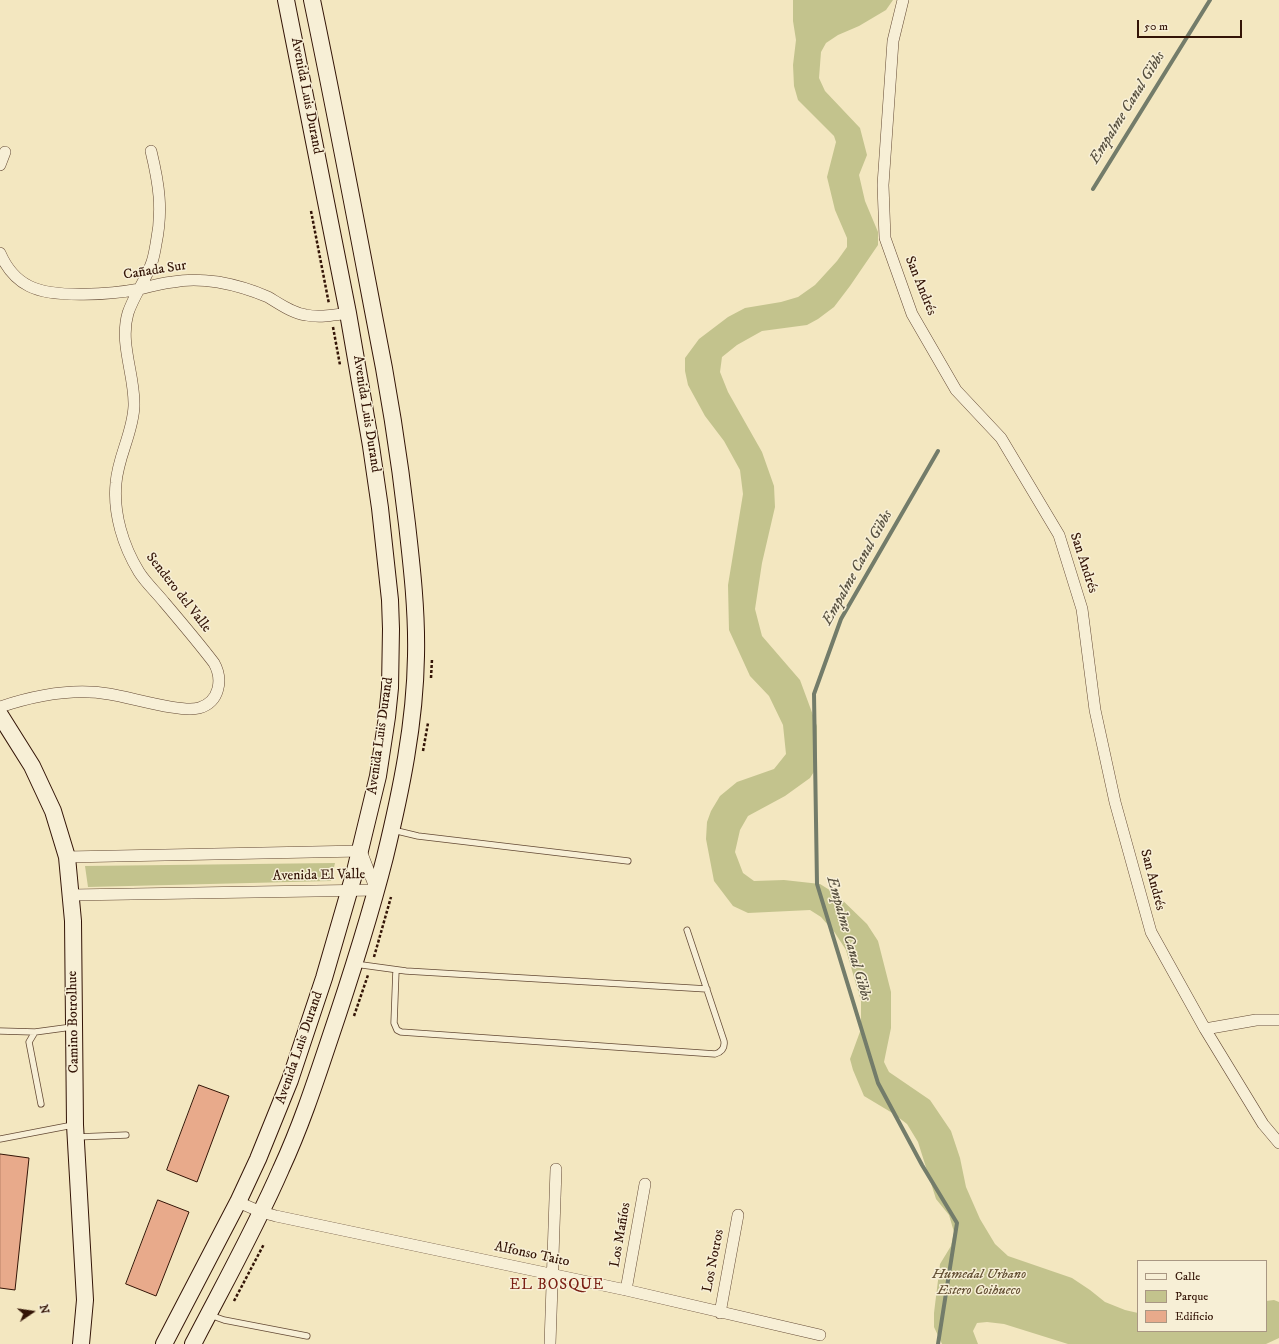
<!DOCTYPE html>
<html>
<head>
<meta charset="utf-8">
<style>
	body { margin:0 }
	#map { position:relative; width:1279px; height:1344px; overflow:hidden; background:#f3e7c0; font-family:"IM FELL DW Pica",serif }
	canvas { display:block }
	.legend { position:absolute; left:1137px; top:1260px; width:130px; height:72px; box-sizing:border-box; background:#f7efd6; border:1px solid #a99783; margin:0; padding:5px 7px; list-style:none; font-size:12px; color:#331406 }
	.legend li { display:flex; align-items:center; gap:8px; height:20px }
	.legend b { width:20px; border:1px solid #a99783 }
	.north { position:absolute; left:12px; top:1292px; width:40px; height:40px; -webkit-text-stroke:3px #f7efd6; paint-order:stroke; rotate:77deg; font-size:11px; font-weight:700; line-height:16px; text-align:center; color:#331406 }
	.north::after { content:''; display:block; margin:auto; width:14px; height:18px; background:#331406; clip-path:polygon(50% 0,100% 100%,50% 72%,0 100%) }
	.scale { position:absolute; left:1137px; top:20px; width:105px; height:18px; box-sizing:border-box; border:2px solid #331406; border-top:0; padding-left:5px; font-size:12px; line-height:14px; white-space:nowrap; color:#331406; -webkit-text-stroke:3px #f7efd6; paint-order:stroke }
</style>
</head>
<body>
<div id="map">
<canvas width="1279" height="1344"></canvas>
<ul class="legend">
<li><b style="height:5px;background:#f7efd6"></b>Calle</li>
<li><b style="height:11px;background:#c3c38d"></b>Parque</li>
<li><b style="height:11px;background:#e8aa8b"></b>Edificio</li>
</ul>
<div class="north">N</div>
<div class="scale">50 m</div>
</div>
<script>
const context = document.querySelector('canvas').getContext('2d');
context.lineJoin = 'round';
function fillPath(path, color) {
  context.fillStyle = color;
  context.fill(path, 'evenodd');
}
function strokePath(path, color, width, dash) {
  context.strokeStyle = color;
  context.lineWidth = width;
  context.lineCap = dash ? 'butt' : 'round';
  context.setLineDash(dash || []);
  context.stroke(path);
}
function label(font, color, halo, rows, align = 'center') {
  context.font = font + ' "IM FELL DW Pica",serif';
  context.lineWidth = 3;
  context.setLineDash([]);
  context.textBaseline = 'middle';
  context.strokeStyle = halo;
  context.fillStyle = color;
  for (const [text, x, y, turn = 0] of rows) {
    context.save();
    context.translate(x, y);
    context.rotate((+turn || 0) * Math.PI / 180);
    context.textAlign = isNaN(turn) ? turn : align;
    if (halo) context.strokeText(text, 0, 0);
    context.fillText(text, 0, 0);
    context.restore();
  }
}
fillPath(new Path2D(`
	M793,0H893L886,10L859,26L838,35L826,43L821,52L819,78L825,91L860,128L867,155L859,175L865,201L878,232V245L850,286L834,307L818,319L807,325L762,331L737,345L722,357L720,372L728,392L762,452L774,486L775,507L762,563L755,609L762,636L800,680L817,726V767L810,778L785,796L748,816L740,830L735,852L743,873L754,881L784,880L820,884L836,894L867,924L878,941L891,992V1028L884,1062L889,1072L930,1100L951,1131L960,1158L966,1187L980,1219L995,1244L1008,1256L1072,1278L1090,1290L1105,1302L1125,1310L1138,1313V1331H1266V1301L1274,1300L1279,1302V1338L1266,1344H1068L1004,1324L987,1322L977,1323L973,1331L978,1344H942L934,1327V1313L940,1264L951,1246L954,1232L949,1215L936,1199L918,1142L907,1124L894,1114L864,1096L853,1070L850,1059L861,1029V1001L846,950L835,933L821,917L810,910L748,913L733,906L714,881L706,839L707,822L711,811L720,796L737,782L774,769L786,754L783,725L769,696L750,676L729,630L728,585L743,494L740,470L724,441L705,416L688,385L685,371V358L699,339L728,317L745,308L781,302L798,297L815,285L837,261L847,247V238L835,210L827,177L836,142L834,136L798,100L794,86L793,65L796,40L793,21Z
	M335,863L331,881L88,887L85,866Z`), '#c3c38d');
strokePath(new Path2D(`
	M1093,189L1210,0
	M938,1344L957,1223L922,1165L878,1083L817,884L814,694L841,619L938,451`), '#737c6a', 4);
const building = new Path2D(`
	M199,1085L229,1096L197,1182L167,1170Z
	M0,1154L29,1158L15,1290L0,1288Z
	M158,1200L189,1212L156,1296L126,1284Z`);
fillPath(building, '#e8aa8b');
strokePath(building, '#331406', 1);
const lane = new Path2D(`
	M393,830L418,836L628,861
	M355,964L406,971L707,989
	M396,970L394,1023L397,1030L401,1032L715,1054C722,1052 725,1048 724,1041L687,930
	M0,1031L35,1032
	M41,1104L29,1042L35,1032L72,1027
	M77,1137L126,1135
	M0,1139L73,1125
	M210,1315L224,1320L307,1336`);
const street = new Path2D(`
	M903,0L893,41L883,185L885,238L912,314L956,390L1001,438L1059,535L1082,609L1095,710L1115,802L1151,932L1205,1029L1263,1124L1279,1143
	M0,165L5,152
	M0,253C6,267 15,279 29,286C54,299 113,294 140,289C151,286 162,283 173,282C188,279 204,280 218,282C235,285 252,290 268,297C280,304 292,313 306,315C320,318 335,315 348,313
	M0,707C33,696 74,688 109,694C130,697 181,713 199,708C220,702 223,679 214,663C198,642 181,622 164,602C156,592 146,583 139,572C123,546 113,513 116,483C118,456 133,433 134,406C135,375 119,344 128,313C134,295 146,280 152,262C154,256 155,250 156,244C163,210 159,184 151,151
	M67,857L361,851L376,890L71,895
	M1205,1029L1256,1020H1279
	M238,1202L261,1212L276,1216L626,1290L820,1335
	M626,1290L645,1184
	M720,1313L738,1215
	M550,1344L556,1169`);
const secondary = new Path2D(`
	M0,715L32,766L53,811L67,857L73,921L75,1125L85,1300L81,1344
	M164,1344L238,1202L258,1159L290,1080L324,978L355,871L378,776L387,717L390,688L391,629L390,600L380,508L371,446L348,313L286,0
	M193,1344C223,1286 255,1229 281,1169C300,1128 314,1086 328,1044C349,982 369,920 385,857C401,791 415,724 416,656C417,612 412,568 407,524C399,454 388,385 374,316C354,211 334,105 312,0`);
strokePath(lane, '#634934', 7);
strokePath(street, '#634934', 12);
strokePath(secondary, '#331406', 18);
strokePath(new Path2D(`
	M311,211L329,304
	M333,327L340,365
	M431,678L432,659
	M423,751L428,723
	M374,957L391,897
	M354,1016L368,975
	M234,1301L264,1244`), '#331406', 2.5, [3, 2]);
strokePath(lane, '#f7efd6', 5.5);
strokePath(street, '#f7efd6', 11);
strokePath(secondary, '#f7efd6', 16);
label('14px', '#331406', '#f7efd6', [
	["Avenida Luis Durand",306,96,79],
	["Cañada Sur",155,271,-9],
	["San Andrés",920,286,68],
	["Avenida Luis Durand",366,414,81],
	["San Andrés",1083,563,72],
	["Sendero del Valle",178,593,52],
	["Avenida Luis Durand",381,736,-82],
	["Avenida El Valle",319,876,-1],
	["San Andrés",1152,880,75],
	["Camino Botrolhue",74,1022,-91],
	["Avenida Luis Durand",300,1048,-71],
	["Los Mañíos",621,1235,-80],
	["Alfonso Taito",532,1255,12],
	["Los Notros",714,1261,-79]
]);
label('italic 14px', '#655135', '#f7efd6', [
	["Humedal Urbano",979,1275],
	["Estero Coihueco",979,1291]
]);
label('italic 15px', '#585140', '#f7efd6', [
	["Empalme Canal Gibbs",1128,108,-58],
	["Empalme Canal Gibbs",858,568,-61],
	["Empalme Canal Gibbs",848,939,74]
]);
context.letterSpacing = '1px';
label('15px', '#7a1f14', '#f7efd6', [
	["EL BOSQUE",557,1286]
]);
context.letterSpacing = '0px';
</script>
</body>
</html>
